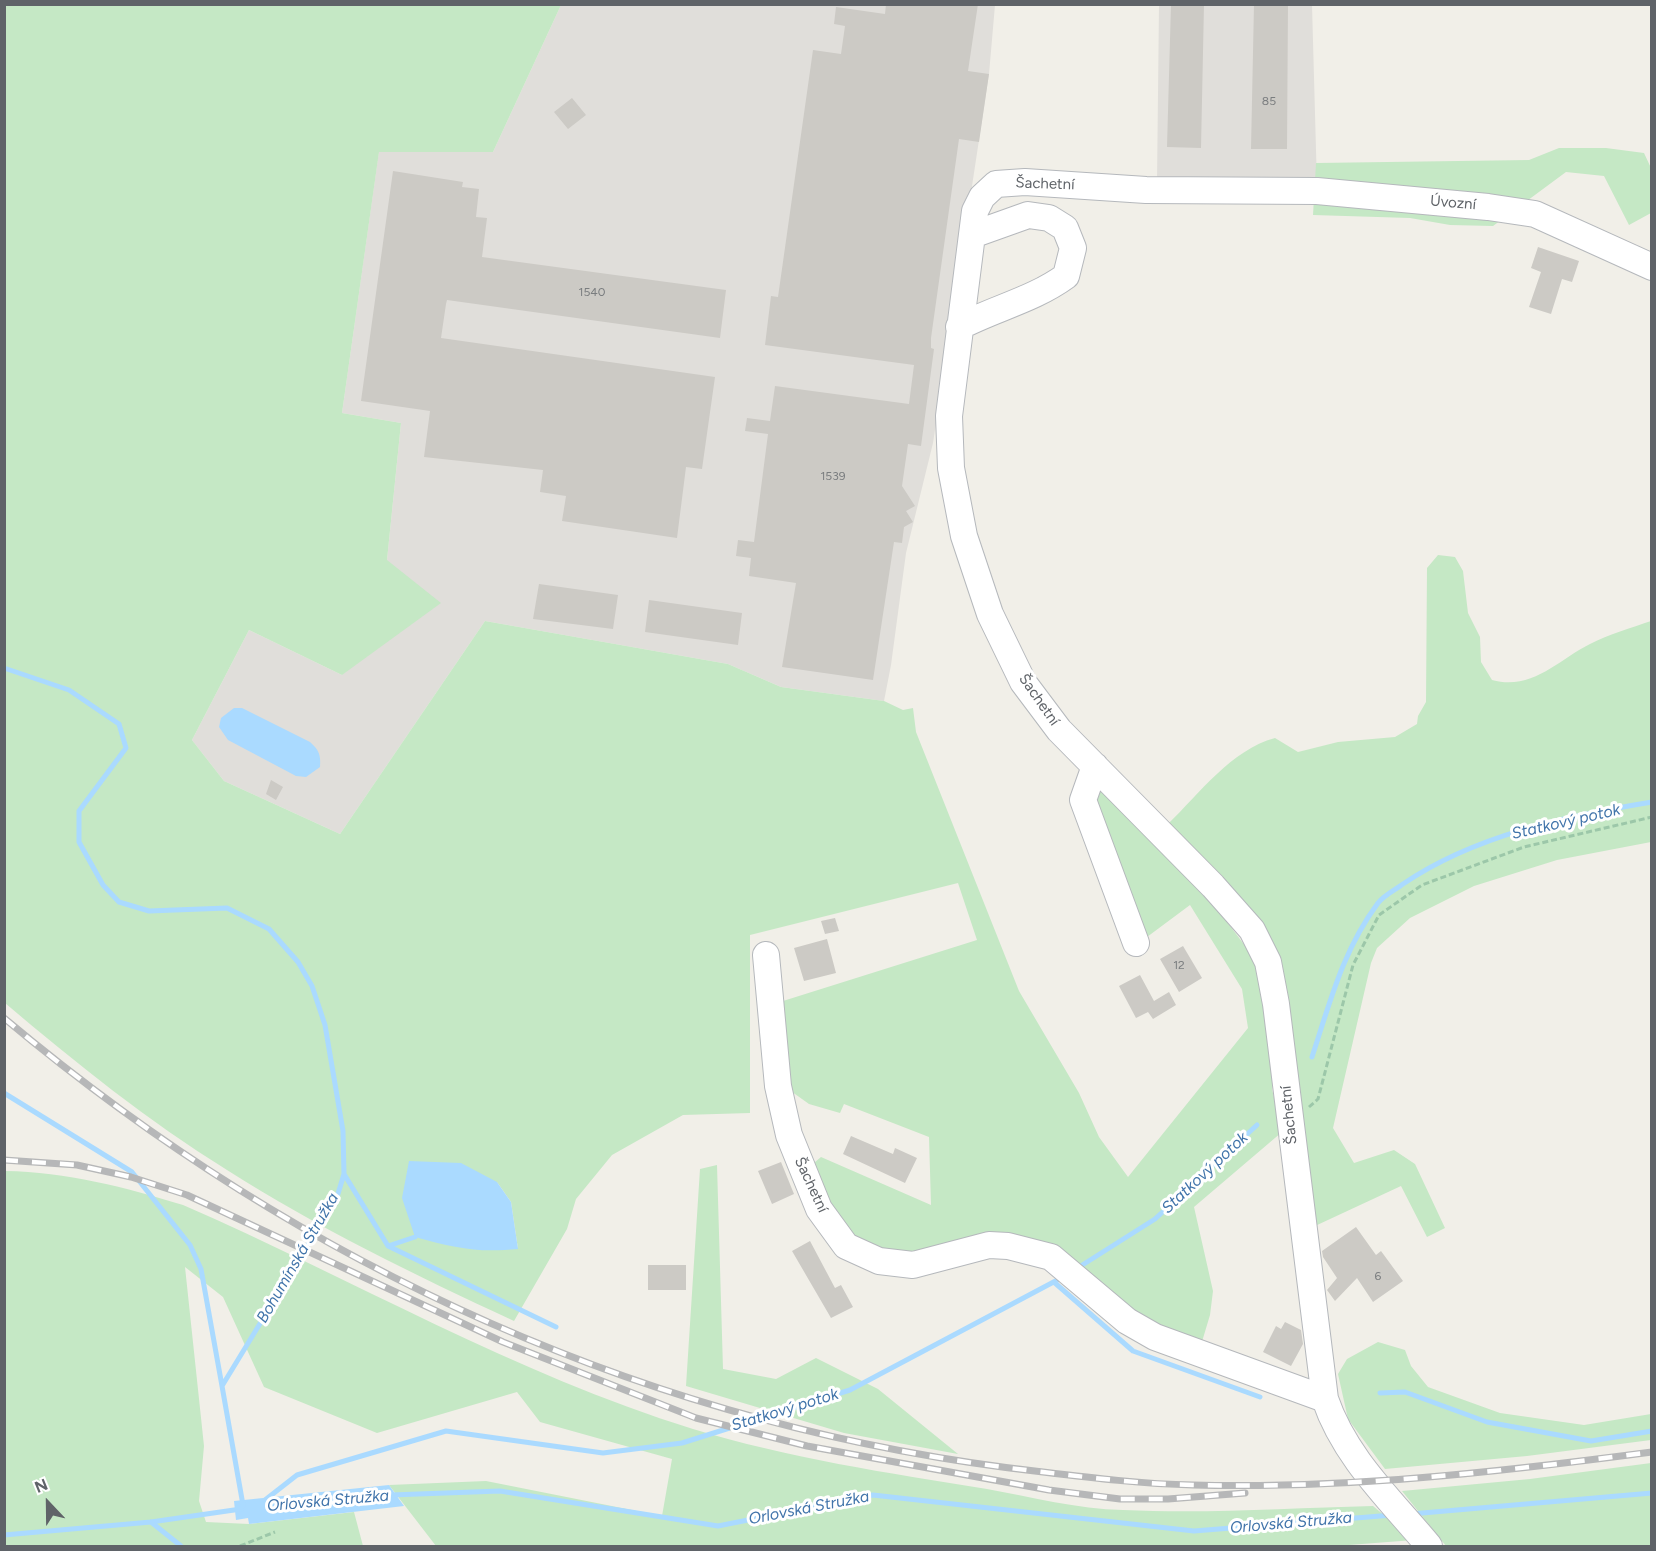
<!DOCTYPE html>
<html>
<head>
<meta charset="utf-8">
<style>
	body { margin:0 }
	#map { position:relative; width:1656px; height:1551px; overflow:hidden; background:#f1efe8; font-family:Figtree,sans-serif }
	canvas { display:block }
	.frame { position:absolute; inset:0; border:6px solid #5f6368; pointer-events:none }
	.north { position:absolute; left:18px; top:1473px; width:60px; height:60px; -webkit-text-stroke:4px #fff; paint-order:stroke; rotate:338deg; font-size:16px; font-weight:700; line-height:24px; text-align:center; color:#5f6368 }
	.north::after { content:''; display:block; margin:auto; width:21px; height:27px; background:#5f6368; clip-path:polygon(50% 0,100% 100%,50% 72%,0 100%) }
</style>
</head>
<body>
<div id="map">
<canvas width="1656" height="1551"></canvas>
<div class="frame"></div>
<div class="north">N</div>
</div>
<script>
const context = document.querySelector('canvas').getContext('2d');
context.lineJoin = 'round';
function fillPath(path, color) {
  context.fillStyle = color;
  context.fill(path, 'evenodd');
}
function strokePath(path, color, width, dash) {
  context.strokeStyle = color;
  context.lineWidth = width;
  context.lineCap = dash ? 'butt' : 'round';
  context.setLineDash(dash || []);
  context.stroke(path);
}
function label(font, color, halo, rows, align = 'center') {
  context.font = font + ' Figtree,sans-serif';
  context.lineWidth = 6;
  context.setLineDash([]);
  context.textBaseline = 'middle';
  context.strokeStyle = halo;
  context.fillStyle = color;
  for (const [text, x, y, turn = 0] of rows) {
    context.save();
    context.translate(x, y);
    context.rotate((+turn || 0) * Math.PI / 180);
    context.textAlign = isNaN(turn) ? turn : align;
    if (halo) context.strokeText(text, 0, 0);
    context.fillText(text, 0, 0);
    context.restore();
  }
}
fillPath(new Path2D(`
	M561,5H995L989,74L933,443L906,553L891,665L884,701L781,687L728,664L485,621L340,834L224,781L192,740L249,630L342,675L387,560L401,423L342,413L379,151L493,152Z
	M1159,5H1312L1317,186L1157,182Z`), '#e0deda');
fillPath(new Path2D(`
	M4,5H561L493,152H379L342,413L401,423L387,560L441,603L342,675L249,630L192,740L224,781L340,834L485,621L728,664L781,687L884,701L903,710L913,708L916,732L1019,991L1079,1093L1099,1137L1128,1177L1248,1028L1242,989L1190,905L1143,940L1090,814L1094,784L1215,906L1252,955L1261,973L1274,1076L1272,1089L1282,1132L1194,1207L1213,1291L1210,1315L1201,1345L1129,1316L1054,1255L883,1252L855,1240L808,1168L821,1157L931,1205L929,1137L844,1104L840,1113L809,1104L788,1089L783,1001L977,940L958,883L750,935V1113L683,1115L612,1155L576,1199L567,1229L514,1321C415,1275 318,1228 227,1170C148,1121 76,1063 5,1003ZM497,1182L511,1202L518,1249Z
	M1559,148H1606L1644,153L1651,168V213L1629,225L1604,176L1566,172L1493,226L1450,225L1410,218L1313,215L1316,163L1529,160Z
	M1438,555L1455,557L1463,571L1468,613L1480,637L1481,662L1492,680C1532,691 1558,660 1590,644C1609,634 1631,628 1651,621V842L1557,860L1474,886L1410,918L1377,948L1371,963L1333,1128L1354,1163L1394,1150L1415,1164L1445,1228L1427,1237L1401,1186L1315,1226L1284,1000L1168,824C1200,793 1231,750 1275,738L1298,752L1338,742L1395,737L1417,724L1418,716L1426,702L1427,568Z
	M717,1165L723,1369L776,1379L816,1358L878,1389L958,1454L844,1433L686,1386L700,1169Z
	M5,1171C67,1172 124,1187 183,1205C353,1279 515,1374 693,1429C788,1458 888,1473 987,1489C1032,1497 1077,1509 1123,1510C1206,1514 1290,1508 1373,1506L1414,1540L1336,1546H436L389,1485L486,1481L662,1516L672,1459L540,1422L517,1392L377,1433L264,1387L223,1297L185,1267L204,1446L199,1501L206,1522L249,1524L354,1512L363,1546H5Z
	M1378,1342L1405,1350L1411,1366L1428,1387L1500,1413L1584,1425L1651,1414V1440L1527,1456L1385,1469L1348,1419L1338,1374L1347,1359Z
	M1651,1463V1546H1446L1402,1491L1530,1479Z`), '#c5e8c5');
fillPath(new Path2D(`
	M234,708H242L310,742C319,750 321,755 320,767L306,777L296,776L228,740L219,727L221,718Z
	M409,1161L461,1163L497,1182L511,1202L518,1249C477,1253 455,1248 415,1237L402,1198Z
	M389,1485L404,1506L249,1524L248,1518L236,1520L234,1501Z`), '#aadaff');
strokePath(new Path2D(`
	M4,668L69,690L119,724L126,748L79,811V842L103,885L119,902L149,911L227,908L269,929L298,962L312,986L325,1025L343,1131L344,1174L337,1197L222,1386L243,1505
	M1312,1057C1330,1002 1343,950 1378,903C1384,895 1395,890 1403,884C1475,835 1567,816 1652,802
	M4,1093L132,1172L190,1245L201,1269L222,1386
	M344,1174L388,1246L556,1327
	M388,1246L415,1237
	M1076,1269L1155,1219L1257,1125
	M1055,1283L1133,1351L1260,1397
	M1380,1393L1405,1392L1487,1422L1591,1441L1652,1431
	M391,1495L500,1491L718,1526L873,1495L1194,1531L1393,1515
	M265,1500L297,1475L446,1431L603,1453L682,1443L850,1390L1063,1277
	M1411,1514L1652,1493
	M151,1522L181,1546
	M4,1535L151,1522L241,1509`), '#aadaff', 5);
fillPath(new Path2D(`
	M886,4H978L968,71L989,74L979,142L959,139L931,338V348L934,349L921,446L908,444L902,486L915,506L906,511L913,522L904,527L902,543L894,542L873,680L782,667L796,583L749,576L751,558L736,556L738,540L754,542L768,434L745,431L747,418L770,421L775,386L909,404L914,365L765,345L771,296L778,297L813,50L841,54L845,26L834,24L836,7L885,14Z
	M1171,4H1204L1201,148L1167,147Z
	M1254,4H1288L1287,149H1251Z
	M572,98L586,115L568,129L554,112Z
	M393,171L463,182L462,187L479,189L476,217L487,218L482,257L726,290L720,338L447,300L446,304L441,338L715,377L702,469L686,467L677,538L562,521L566,496L540,492L543,470L424,457L430,411L361,401Z
	M1538,247L1579,261L1572,282L1562,279L1551,314L1529,307L1541,272L1531,268Z
	M539,584L618,595L613,629L533,619Z
	M649,600L742,613L738,645L645,632Z
	M271,780L283,787L276,800L266,794Z
	M835,918L839,931L825,934L821,921Z
	M827,939L836,973L804,981L794,948Z
	M1183,946L1202,978L1179,992L1160,959Z
	M1140,975L1154,1001L1169,992L1176,1005L1153,1019L1148,1012L1136,1018L1119,986Z
	M851,1136L893,1154L895,1148L917,1158L905,1183L843,1154Z
	M781,1162L794,1194L772,1204L758,1171Z
	M1356,1227L1376,1255L1381,1251L1403,1281L1373,1302L1357,1278L1335,1301L1327,1290L1337,1278L1323,1257L1322,1251Z
	M810,1241L835,1288L841,1285L853,1307L831,1318L792,1251Z
	M648,1265H686V1290H648Z
	M1285,1322L1301,1330L1303,1344L1291,1366L1263,1352L1276,1326L1281,1329Z`), '#cccac5');
const minor = new Path2D(`
	M959,327C995,308 1033,300 1066,276L1073,248L1065,228L1049,218L1028,215L972,235
	M1095,766L1083,800L1136,943
	M766,955L778,1086L789,1135L819,1209L846,1246L879,1261L913,1265L989,1245L1008,1246L1051,1257L1127,1321L1155,1337L1325,1399
	M1429,1546C1391,1500 1345,1458 1325,1399L1276,1004L1268,962L1252,930L1213,886L1059,730L1023,682L990,614L964,536L951,468L949,416L975,211L982,197L996,184L1025,182L1146,190L1317,191L1488,207L1535,214L1652,267`);
strokePath(minor, '#b5b8bc', 28);
strokePath(new Path2D(`
	M1309,1107L1318,1099L1353,965L1379,915L1422,885L1524,847L1652,817
	M240,1546L275,1532`), '#9cc7a9', 3, [6, 3]);
strokePath(minor, '#fff', 26);
const rail = new Path2D(`
	M4,1018C303,1269 655,1429 1043,1472C1093,1478 1143,1484 1193,1485C1347,1489 1499,1472 1652,1452
	M4,1160L77,1165L131,1177L187,1195L503,1342L696,1418L807,1446L1049,1490L1120,1499H1168L1245,1493`);
strokePath(rail, '#b6b7b8', 7);
strokePath(rail, '#fff', 4.5, [14]);
label('12px', '#7a7d7f', null, [
	["85",1269,101],
	["1540",592,292],
	["1539",833,476],
	["12",1179,965],
	["6",1378,1276]
]);
label('15px', '#5f6368', '#fff', [
	["Šachetní",1045,184,2],
	["Úvozní",1453,203,5],
	["Šachetní",1039,700,55],
	["Šachetní",1289,1115,-96],
	["Šachetní",811,1185,65]
]);
label('italic 16px', '#4174aa', '#fff', [
	["Statkový potok",1566,822,-13],
	["Statkový potok",1205,1173,-43],
	["Bohumínská Stružka",298,1258,-60],
	["Statkový potok",785,1410,-17],
	["Orlovská Stružka",328,1501,-5],
	["Orlovská Stružka",809,1508,-11],
	["Orlovská Stružka",1291,1523,-5]
]);
</script>
</body>
</html>
